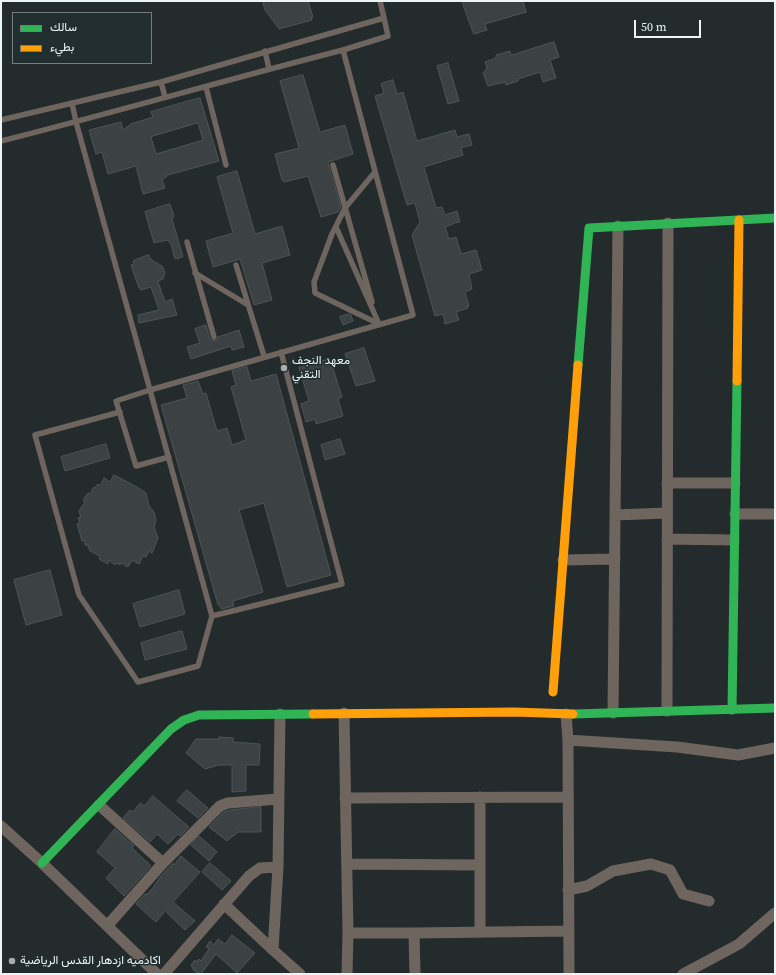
<!DOCTYPE html>
<html>
<head>
<meta charset="utf-8">
<style>
	body { margin:0 }
	#map { position:relative; width:776px; height:975px; overflow:hidden; background:#242b2c; font-family:"Source Serif 4",Vazirmatn,serif }
	canvas { display:block }
	.frame { position:absolute; inset:0; border:2px solid #ecf5f6; pointer-events:none }
	.legend { position:absolute; left:12px; top:12px; width:140px; height:52px; box-sizing:border-box; background:#202e2f; border:1px solid #727e7f; margin:0; padding:5px 7px; list-style:none; font-size:12px; color:#ecf5f6 }
	.legend li { display:flex; align-items:center; gap:8px; height:20px }
	.legend b { width:20px; border:1px solid #727e7f }
	.scale { position:absolute; left:634px; top:20px; width:67px; height:18px; box-sizing:border-box; border:2px solid #ecf5f6; border-top:0; padding-left:5px; font-size:12px; line-height:14px; white-space:nowrap; color:#ecf5f6; -webkit-text-stroke:3px #202e2f; paint-order:stroke }
</style>
</head>
<body>
<div id="map">
<canvas width="776" height="975"></canvas>
<div class="frame"></div>
<ul class="legend">
<li><b style="height:5px;background:#30b455"></b>سالك</li>
<li><b style="height:5px;background:#ff9f0a"></b>بطيء</li>
</ul>
<div class="scale">50 m</div>
</div>
<script>
const context = document.querySelector('canvas').getContext('2d');
context.lineJoin = 'round';
function fillPath(path, color) {
  context.fillStyle = color;
  context.fill(path, 'evenodd');
}
function strokePath(path, color, width, dash) {
  context.strokeStyle = color;
  context.lineWidth = width;
  context.lineCap = dash ? 'butt' : 'round';
  context.setLineDash(dash || []);
  context.stroke(path);
}
function label(font, color, halo, rows, align = 'center') {
  context.font = font + ' "Source Serif 4",Vazirmatn,serif';
  context.lineWidth = 3;
  context.setLineDash([]);
  context.textBaseline = 'middle';
  context.strokeStyle = halo;
  context.fillStyle = color;
  for (const [text, x, y, turn = 0] of rows) {
    context.save();
    context.translate(x, y);
    context.rotate((+turn || 0) * Math.PI / 180);
    context.textAlign = isNaN(turn) ? turn : align;
    if (halo) context.strokeText(text, 0, 0);
    context.fillText(text, 0, 0);
    context.restore();
  }
}
const building = new Path2D(`
	M263,1H308L313,17H311L312,20L279,29L265,10Z
	M462,1H523L526,12L485,24L487,30L474,34Z
	M554,42L559,57L550,60L556,78L543,82L540,72L518,79V81L506,85L505,82L488,86L483,73L487,68L485,62L496,58V55L510,51L511,55Z
	M448,63L459,101L448,104L437,66Z
	M303,75L320,132L345,125L353,154L328,162L341,207L338,212L321,217L308,176L284,182L283,180H282L275,154L299,148L280,81Z
	M393,80L397,94L403,92L417,141L455,130L457,137L469,134L472,145L461,148L463,155L424,167L436,208L442,207L445,215L457,211L460,222L453,223V224L445,227L449,239L456,237L461,254L476,250L482,270L469,274L472,289L465,292L469,306H467L468,308L456,312L459,320L445,324L443,314L435,316L412,235L420,222L415,203L407,205L375,96L384,93L381,84Z
	M200,98L219,161L168,175L162,180L165,188L143,194L136,166L108,174L102,152L96,154L89,130L121,122L123,130L131,124L153,117L151,112ZM198,123L203,140L156,154L151,137Z
	M237,171L255,234L282,226L290,255L262,263L272,300L254,305L240,259L213,267L206,241L233,233L217,177Z
	M170,204L174,216L172,219L183,257L175,259L171,244L167,240L154,243L145,212Z
	M149,255L150,259L162,266L165,273L163,279L158,281V282L165,302L172,299L177,315L139,323L138,315L159,310L151,287L141,290L140,288H139L131,265L134,264L133,261Z
	M349,314L351,315L353,321L343,325L340,317Z
	M206,325L210,339L213,341L217,340L218,337L239,330L244,347L232,350L231,346L191,359L187,347L200,343L195,329Z
	M364,348L375,381L356,386L345,354Z
	M330,359L342,397L338,399L343,416L316,424L315,419L306,422L301,404L309,401L299,368Z
	M247,367L251,381L276,374L331,575L287,587L264,503L239,510L263,592L233,601L234,606L221,609L220,605H218L161,405L187,398L183,385L198,381L203,394L206,393L217,431L227,428L232,445L246,440L231,387L236,385L232,371Z
	M340,439L345,454L325,460L321,445Z
	M106,444L110,458L65,471L61,457Z
	M114,475L137,487L146,493L149,506L154,512L156,520L154,527L158,538L152,553L149,551L146,557L143,556L139,564L132,560L128,567L121,563L120,565L117,563L115,565L109,560L108,564L99,559L100,556L90,551L88,545L86,546L84,540L82,541L77,524L80,523L78,518L81,517L79,511L85,502L83,500L88,493L90,494L94,487L95,488L98,484L100,486L104,478L110,482Z
	M50,570L62,615L26,625L14,580Z
	M179,590L185,614L140,627L133,604Z
	M182,631L187,649L145,660L141,643Z
	M219,737L233,738V742L260,744L259,765H246V791L232,792V765H219L205,769L186,753L196,739H219Z
	M187,790L208,808L198,818L177,801Z
	M153,796L189,827L180,836L178,834L168,844L157,834L150,842L123,818L130,810L133,812L140,803L144,806Z
	M261,807V832H238L227,841L209,827L224,812L230,810Z
	M115,829L134,846L132,848L151,866L124,896L106,878L115,868L97,852Z
	M199,836L217,852L209,861L191,845Z
	M181,856L200,872L173,902L195,921L185,930L165,911L156,922L136,904L145,894L146,895L152,889L161,876L173,863L174,865Z
	M210,863L231,881L222,890L202,872Z
	M232,935L255,953L237,973L216,954L201,974L194,971L191,965L195,960L197,962L199,959L201,961L209,949L206,947L210,941L214,945L218,939L225,944Z`);
fillPath(building, '#3c4243');
strokePath(building, '#4e5556', 1);
strokePath(new Path2D(`
	M343,50L388,36L384,18
	M265,51L269,69
	M161,82L165,97
	M206,87L226,165
	M1,120L161,82L384,18L380,1
	M1,141C116,112 229,79 343,50L413,315L150,390L76,122L72,103
	M333,165L372,302
	M336,227L379,324L315,293L314,282L332,234L345,208L375,172
	M187,242L214,337
	M236,265L264,356
	M195,273L248,305
	M120,412L35,435L79,595L138,682L198,666L212,616
	M169,457L136,466L116,401L150,390L212,616L342,584L281,352`), '#6e655f', 5.5);
strokePath(new Path2D(`
	M667,483H735
	M735,514H775
	M615,515L667,513
	M667,539L734,540
	M563,560L615,559
	M667,711L668,223
	M344,713L348,933H414L415,974
	M613,713L618,226
	M566,714L568,740L569,974
	M568,740L677,747L738,755L775,748
	M345,798L568,797
	M99,805L163,863
	M1,826L42,863L157,974
	M347,864L480,865
	M278,867L273,950L300,974
	M568,890L587,886L613,871L651,864L670,870L683,894L709,901
	M224,904L273,950
	M107,926L163,863L220,806L228,803L278,799
	M480,932V797
	M414,933L569,931
	M164,974L249,876L260,868L278,867L280,714
	M347,974L348,933
	M683,974L739,944L775,913`), '#6e655f', 11);
strokePath(new Path2D(`
	M578,365L589,228L775,218
	M732,710L737,381
	M573,714L775,708
	M42,863L171,729L184,720L199,715L313,714`), '#30b455', 9);
strokePath(new Path2D(`
	M737,381L739,220
	M553,692L578,365
	M313,714L514,712L573,714`), '#ff9f0a', 9);
for (const [x, y, r, color] of [
	[284,368,4,"#a6aeaf"],
	[12,961,4,"#a6aeaf"]
]) {
  const dot = new Path2D();
  dot.arc(x, y, r, 0, 2 * Math.PI);
  context.fillStyle = color;
  context.fill(dot);
  strokePath(dot, '#202e2f', 1.5);
}
label('12px', '#ecf5f6', '#202e2f', [
	["معهد النجف",292,361],
	["التقني",292,375],
	["اكادميه ازدهار القدس الرياضية",20,961]
], 'left');
</script>
</body>
</html>
